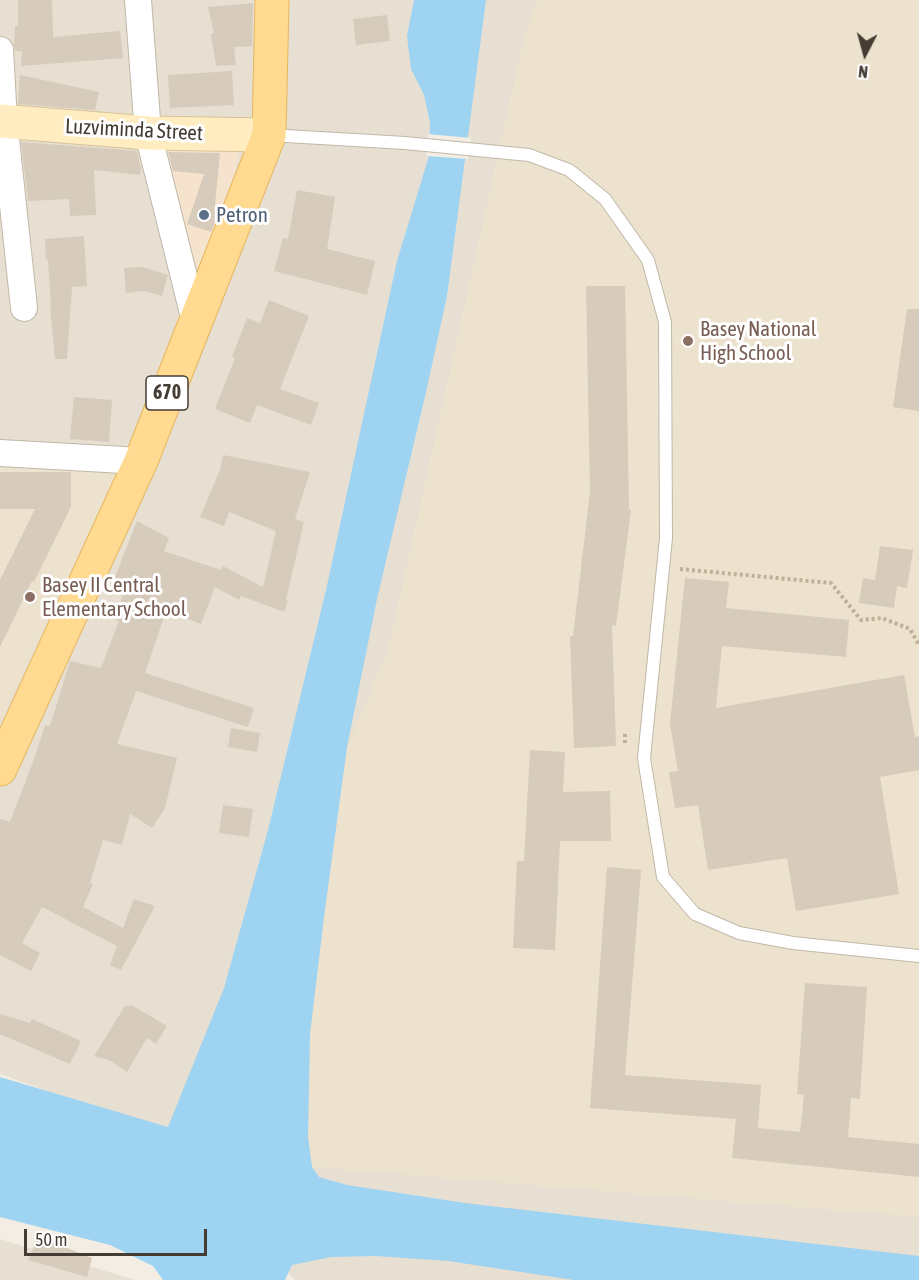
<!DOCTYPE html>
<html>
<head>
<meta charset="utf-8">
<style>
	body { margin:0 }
	#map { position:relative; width:919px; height:1280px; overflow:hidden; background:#f3ede4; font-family:"Asap Condensed",sans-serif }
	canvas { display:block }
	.north { position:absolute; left:835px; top:24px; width:60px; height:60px; -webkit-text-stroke:4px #fff; paint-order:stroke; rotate:186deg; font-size:16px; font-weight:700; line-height:24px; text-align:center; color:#453d34 }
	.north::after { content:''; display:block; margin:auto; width:21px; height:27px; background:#453d34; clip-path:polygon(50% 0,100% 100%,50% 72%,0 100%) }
	.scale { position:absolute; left:24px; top:1229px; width:183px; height:27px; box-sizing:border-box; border:3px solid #453d34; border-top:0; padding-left:8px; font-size:18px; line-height:21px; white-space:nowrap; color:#453d34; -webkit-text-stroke:4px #fff; paint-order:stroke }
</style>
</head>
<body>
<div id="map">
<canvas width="919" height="1280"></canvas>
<div class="north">N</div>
<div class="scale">50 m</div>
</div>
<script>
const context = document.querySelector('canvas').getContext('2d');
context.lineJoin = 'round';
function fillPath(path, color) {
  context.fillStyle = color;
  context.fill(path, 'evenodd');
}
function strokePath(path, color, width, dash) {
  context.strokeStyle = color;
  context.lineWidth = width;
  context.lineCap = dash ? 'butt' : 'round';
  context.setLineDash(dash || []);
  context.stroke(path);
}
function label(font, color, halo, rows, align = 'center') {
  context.font = font + ' "Asap Condensed",sans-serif';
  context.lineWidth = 6;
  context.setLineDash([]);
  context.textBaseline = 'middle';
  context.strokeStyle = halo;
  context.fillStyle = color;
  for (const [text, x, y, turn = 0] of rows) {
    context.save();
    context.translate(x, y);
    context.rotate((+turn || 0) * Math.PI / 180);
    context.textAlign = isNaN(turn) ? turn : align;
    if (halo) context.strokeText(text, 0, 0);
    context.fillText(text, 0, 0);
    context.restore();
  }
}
fillPath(new Path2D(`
	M0,0H919V1280H295L199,1178L117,1116L0,1074Z
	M0,1239L135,1280H0Z`), '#e7dfd2');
fillPath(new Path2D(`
	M160,143L241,147L221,231L195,295Z`), '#f6e3ce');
fillPath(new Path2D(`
	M537,0H919V1217L312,1167L308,1137L310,1034L324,917L347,747L388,650L525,33Z
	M0,467L118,471L0,722Z`), '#ece2cd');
fillPath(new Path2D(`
	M414,0H486L447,296L426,392L377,599L347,747L324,917L310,1034L308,1137L312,1167L319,1177L347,1185L465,1203L919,1256V1280H574L448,1261L376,1256L331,1257L292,1265L285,1280H163L153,1266L110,1245L0,1217V1077L168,1127L224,988L268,830L326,590L397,261L429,156L430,122L424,95L411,69L407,36Z`), '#9ed3f2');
fillPath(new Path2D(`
	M428,134L471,138L468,159L426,156Z`), '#f3ede4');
fillPath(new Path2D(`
	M18,0H52L53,37L120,31L123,58L21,66L22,51H15L14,46L15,26H18Z
	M253,3L252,46L234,47L236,65L216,66L211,34L214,33L208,7Z
	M387,15L390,41L356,45L353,19Z
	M232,71L234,105L170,108L168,75Z
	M20,75L99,92L95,110L18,104Z
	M21,142L137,151L141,168L140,175L94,170L96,215L70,216L69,199L28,201Z
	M168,152L220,153L215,205L221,206L211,232L187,224L204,174L173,171Z
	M297,190L335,197L327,249L375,261L367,295L274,271L283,238L288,239Z
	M84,236L87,286L72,287L67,359H55L50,308L51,309L48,259L46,260L45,239Z
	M142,267L168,275L162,296L145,291L126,293L124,268Z
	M586,286H625L629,510H631L616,626L612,625L616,746L574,748L570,636H573L590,492Z
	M269,300L309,316L280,389L319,403L311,425L257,405L250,423L215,409L235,358L232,357L247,318L260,323Z
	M907,309H919V411L893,407Z
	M74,397L112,400L109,442L70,439Z
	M223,455L310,472L295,519L304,522L286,600L288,601L284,612L241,596L239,600L215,587L201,624L166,611L145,673L254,708L248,727L136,691L117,744L177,758L165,808L152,828L130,814L122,845L103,840L90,883L93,884L83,907L123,928L134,899L155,906L121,970L110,965L117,946L42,907L22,943L40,953L31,971L0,955V819L10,822L34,759L45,725L50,726L70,661L101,668L119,621L114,619L124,592L111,587L137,521L169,538L164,551L221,570L223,566L263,587L276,531L229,512L224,526L200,517L220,470Z
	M0,472H71V507L34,582L32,581L0,647V580L35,509H0Z
	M880,546L913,550L907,588L897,586L894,608L859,603L863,578L875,580Z
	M685,578L729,582L726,608L849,620L846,657L722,646L716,708L904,675L915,737L919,736V770L880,777L899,894L796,911L787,858L708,870L698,805L675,808L669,772L678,771L670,723Z
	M231,728L260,733L257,752L228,747Z
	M530,750L565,752L563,792L610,791L611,841H560L555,950L513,948L517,861H524Z
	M223,805L253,809L249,837L219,833Z
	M607,867L641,870L625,1075L761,1085L758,1128L800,1132L804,1095L797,1094L805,983L867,987L860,1099L851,1098L848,1137L919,1144V1177L732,1158L736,1119L590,1108Z
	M125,1006H133L167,1026L156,1044L147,1038L127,1072L109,1060L94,1056Z
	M0,1014L30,1023L32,1019L81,1041L70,1064L0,1034Z
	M38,1236L92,1258L87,1277L28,1260Z`), '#d7cbbc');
const lane = new Path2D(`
	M269,135L405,143L529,155L569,170L605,199L648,260L665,322L666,538L644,758L663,877L695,914L739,933L793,943L919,956`);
const street = new Path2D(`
	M138,0L148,133L195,321
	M0,50L4,121L24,308
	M0,453L141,461`);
const secondary = new Path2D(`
	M0,121L148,133L269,135`);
const primary = new Path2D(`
	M0,769L141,461L269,135L272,0`);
strokePath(lane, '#c1b8a9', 14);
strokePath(street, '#c1b8a9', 28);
strokePath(secondary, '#d7c294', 35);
strokePath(primary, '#e7b75e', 35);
strokePath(new Path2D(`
	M680,569L831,583L861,620L882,618L910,629L919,645
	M625,734V744`), '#c0b097', 4, [3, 3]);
strokePath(lane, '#fff', 12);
strokePath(street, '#fff', 26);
strokePath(secondary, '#ffedc1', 33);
strokePath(primary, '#ffda90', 33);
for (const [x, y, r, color] of [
	[204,215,6,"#5c6f8a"],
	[688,341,6,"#8d6e63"],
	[30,597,6,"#8d6e63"]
]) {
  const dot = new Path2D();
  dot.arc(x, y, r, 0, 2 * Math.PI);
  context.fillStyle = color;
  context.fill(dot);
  strokePath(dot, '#fff', 2);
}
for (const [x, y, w] of [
	[167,393,42]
]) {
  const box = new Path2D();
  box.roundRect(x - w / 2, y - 17, w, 34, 4.5);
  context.fillStyle = '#fff';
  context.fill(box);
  strokePath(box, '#453d34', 1.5);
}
label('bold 20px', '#453d34', null, [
	["670",167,393]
]);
label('21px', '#453d34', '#fff', [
	["Luzviminda Street",134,130,3]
]);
label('21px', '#4e5e75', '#fff', [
	["Petron",216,215]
], 'left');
label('21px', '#785e54', '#fff', [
	["Basey National",700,329],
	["High School",700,353],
	["Basey II Central",42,585],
	["Elementary School",42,609]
], 'left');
</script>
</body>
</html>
